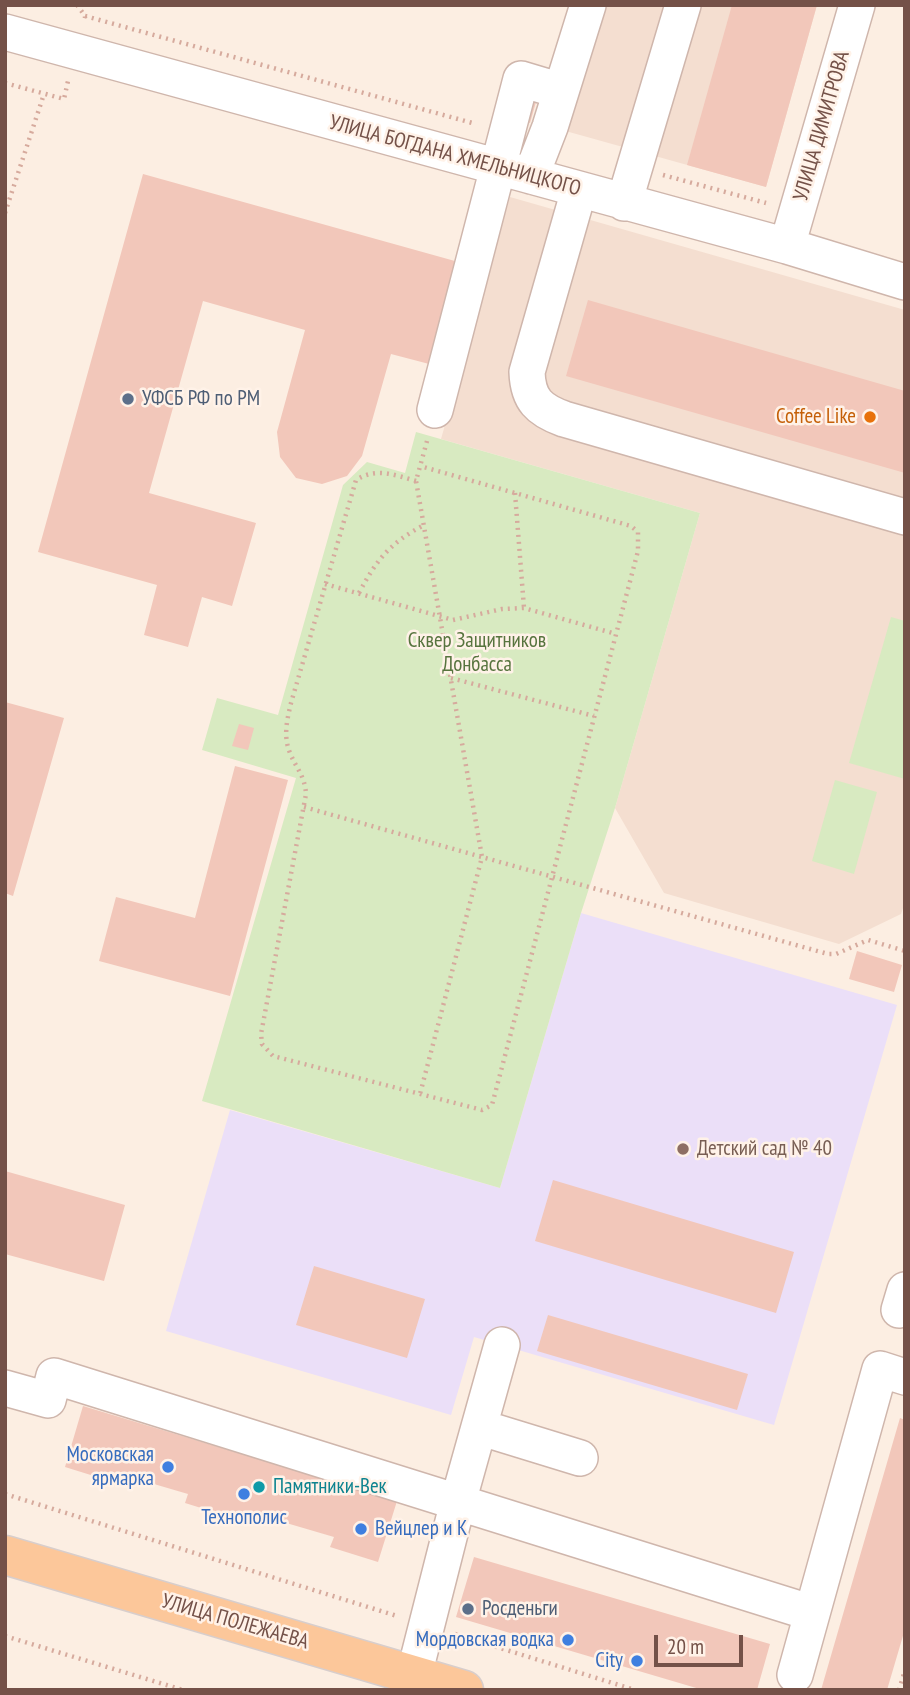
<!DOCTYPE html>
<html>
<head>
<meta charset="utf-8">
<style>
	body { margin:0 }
	#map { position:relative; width:910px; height:1695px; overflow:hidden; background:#fceee2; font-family:"PT Sans Narrow",sans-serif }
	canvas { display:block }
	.frame { position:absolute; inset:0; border:7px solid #745148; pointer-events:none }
	.scale { position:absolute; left:654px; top:1635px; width:89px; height:32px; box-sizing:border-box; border:4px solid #745148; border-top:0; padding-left:9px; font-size:21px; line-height:24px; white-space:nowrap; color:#745148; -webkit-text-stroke:5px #fff2e8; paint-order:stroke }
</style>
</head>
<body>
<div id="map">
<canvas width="910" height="1695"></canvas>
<div class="frame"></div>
<div class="scale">20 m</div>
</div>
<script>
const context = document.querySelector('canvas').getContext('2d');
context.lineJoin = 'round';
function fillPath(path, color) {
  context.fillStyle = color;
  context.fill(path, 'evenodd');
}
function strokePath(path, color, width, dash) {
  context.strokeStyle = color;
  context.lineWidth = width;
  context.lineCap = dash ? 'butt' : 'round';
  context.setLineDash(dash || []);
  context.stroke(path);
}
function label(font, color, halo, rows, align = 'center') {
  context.font = font + ' "PT Sans Narrow",sans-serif';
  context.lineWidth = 5;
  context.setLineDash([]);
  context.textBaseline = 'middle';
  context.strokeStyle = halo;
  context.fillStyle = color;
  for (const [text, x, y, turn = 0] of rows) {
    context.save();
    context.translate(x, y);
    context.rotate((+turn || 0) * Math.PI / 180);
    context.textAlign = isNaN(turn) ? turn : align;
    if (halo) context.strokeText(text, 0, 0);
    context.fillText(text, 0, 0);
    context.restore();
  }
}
fillPath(new Path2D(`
	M605,5H817L766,187L562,130Z
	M510,197L905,310V902L901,914L839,944L664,893L615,808L700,513L441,439Z`), '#f4ded0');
fillPath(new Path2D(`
	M581,913L897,1005L774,1425L474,1337L451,1415L166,1331L230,1110L500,1188Z`), '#ebdff8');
fillPath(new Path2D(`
	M416,432L700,513L615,808L581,913L500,1188L202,1101L296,778L202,750L217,698L278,715L343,485L367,462L405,473Z
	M891,617L905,621V779L849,763Z
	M835,780L877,792L854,874L812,861Z`), '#d8eac1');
fillPath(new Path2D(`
	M732,5H817L766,187L687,165Z
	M520,97L536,102L530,123L513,118Z
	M143,174L462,263L433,365L391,354L362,456L347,476L322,484L296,478L280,457L277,432L305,330L203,301L149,493L256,523L232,606L202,597L188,647L144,635L157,585L38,552Z
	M588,300L905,391V473L566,376Z
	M5,702L64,718L13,896L5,893Z
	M239,724L254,728L248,750L232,746Z
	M235,766L288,780L230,996L99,961L116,897L195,918Z
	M857,951L902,965L894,992L849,979Z
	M5,1171L125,1205L104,1281L5,1254Z
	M553,1180L794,1252L776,1313L535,1241Z
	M314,1266L425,1299L407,1358L296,1325Z
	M548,1315L748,1374L737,1410L537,1351Z
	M83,1406L397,1501L378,1562L330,1547L334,1537L259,1515L256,1525L185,1503L188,1494L113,1472L110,1481L65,1467Z
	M900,1418L905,1420V1629L887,1690H821Z
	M474,1557L770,1644L757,1690H703L456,1617Z`), '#f2c7ba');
const minor = new Path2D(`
	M5,32L787,246L905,282
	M531,176L550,127L588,5
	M579,190L527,372C528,400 539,410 564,419L905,517
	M624,203L683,5
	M787,246L857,5
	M435,410L521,79L561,91
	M899,1310L905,1290
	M5,1388L48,1400L54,1376L812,1613
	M479,1427L580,1458
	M414,1675L458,1502L502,1345
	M795,1675L880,1369L905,1377`);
const major = new Path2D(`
	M5,1555L464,1690`);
strokePath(minor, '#cfb6ac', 38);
strokePath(major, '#d8cecc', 41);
strokePath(new Path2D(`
	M77,5L85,16V18
	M85,16L476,124
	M5,83L64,99L68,81
	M663,175L766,203
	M5,213L44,94
	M427,441L416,481L482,857L828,954H836L868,940L905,951
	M416,481C395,475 376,467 356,480L291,703C287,720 283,736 290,753C296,768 305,776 306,794L261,1034L262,1044L273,1056L482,1110L492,1105L638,551V532L631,526L420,466
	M515,493L524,608
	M325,584L453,620L502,609L524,608L616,634
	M359,593C377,559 390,543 424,525
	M451,678L594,716
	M304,807L482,857L420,1094
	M5,1494L397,1616
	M455,1634L635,1690
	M5,1636L183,1690
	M899,1690L905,1670`), '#d6aa9d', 4.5, [2, 5]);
strokePath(minor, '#fff', 35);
strokePath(major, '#fcc79a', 38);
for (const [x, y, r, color] of [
	[128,399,7,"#5c6f8a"],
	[870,417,7,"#e8710a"],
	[683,1149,7,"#8d6e63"],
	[168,1467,7,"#3f7fe0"],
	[259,1487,7,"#0f9aa8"],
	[244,1494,7,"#3f7fe0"],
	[361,1529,7,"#3f7fe0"],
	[468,1609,7,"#5c6f8a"],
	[568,1640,7,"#3f7fe0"],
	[637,1661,7,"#3f7fe0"]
]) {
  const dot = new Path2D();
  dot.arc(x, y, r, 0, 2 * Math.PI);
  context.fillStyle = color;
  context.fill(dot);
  strokePath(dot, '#fff2e8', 2.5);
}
label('21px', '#745148', '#fff2e8', [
	["УЛИЦА ДИМИТРОВА",822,126,-74],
	["УЛИЦА БОГДАНА ХМЕЛЬНИЦКОГО",455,156,15],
	["УЛИЦА ПОЛЕЖАЕВА",235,1622,16]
]);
label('21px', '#4e5e75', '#fff2e8', [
	["УФСБ РФ по РМ",142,399],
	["Росденьги",482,1609]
], 'left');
label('21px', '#c56008', '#fff2e8', [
	["Coffee Like",856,417]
], 'right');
label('21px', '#57743e', '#fff2e8', [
	["Сквер Защитников",477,641],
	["Донбасса",477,665]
]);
label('21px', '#785e54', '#fff2e8', [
	["Детский сад № 40",697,1149]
], 'left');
label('21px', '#366cbe', '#fff2e8', [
	["Московская",154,1455],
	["ярмарка",154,1479],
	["Технополис",244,1518,"center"],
	["Вейцлер и К",375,1529,"left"],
	["Мордовская водка",554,1640],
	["City",623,1661]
], 'right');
label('21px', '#0d838f', '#fff2e8', [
	["Памятники-Век",273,1487]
], 'left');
</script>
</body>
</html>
